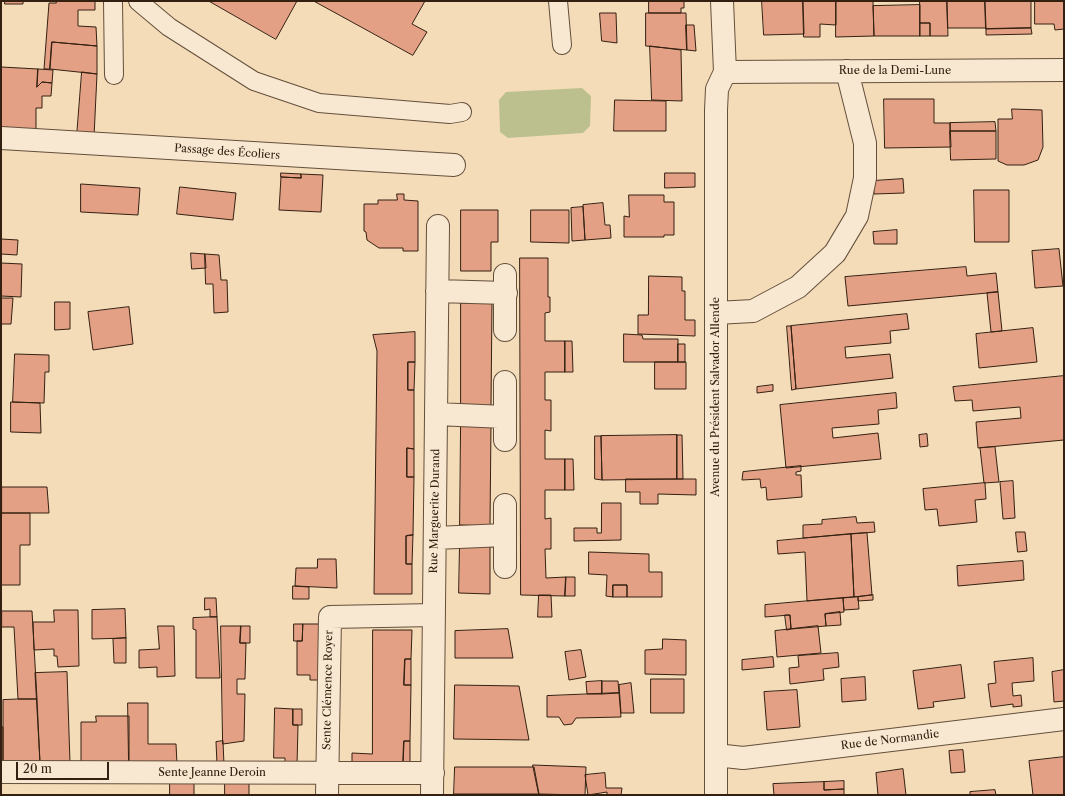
<!DOCTYPE html>
<html>
<head>
<meta charset="utf-8">
<style>
	body { margin:0 }
	#map { position:relative; width:1065px; height:796px; overflow:hidden; background:#f4dcb9; font-family:"Libre Caslon Text",serif }
	canvas { display:block }
	.frame { position:absolute; inset:0; border:2px solid #342011; pointer-events:none }
	.scale { position:absolute; left:16px; top:762px; width:93px; height:18px; box-sizing:border-box; border:2px solid #342011; border-top:0; padding-left:5px; font-size:12px; line-height:14px; white-space:nowrap; color:#342011; -webkit-text-stroke:3px #f8e8d2; paint-order:stroke }
</style>
</head>
<body>
<div id="map">
<canvas width="1065" height="796"></canvas>
<div class="frame"></div>
<div class="scale">20 m</div>
</div>
<script>
const context = document.querySelector('canvas').getContext('2d');
context.lineJoin = 'round';
function fillPath(path, color) {
  context.fillStyle = color;
  context.fill(path, 'evenodd');
}
function strokePath(path, color, width, dash) {
  context.strokeStyle = color;
  context.lineWidth = width;
  context.lineCap = dash ? 'butt' : 'round';
  context.setLineDash(dash || []);
  context.stroke(path);
}
function label(font, color, halo, rows, align = 'center') {
  context.font = font + ' "Libre Caslon Text",serif';
  context.lineWidth = 3;
  context.setLineDash([]);
  context.textBaseline = 'middle';
  context.strokeStyle = halo;
  context.fillStyle = color;
  for (const [text, x, y, turn = 0] of rows) {
    context.save();
    context.translate(x, y);
    context.rotate((+turn || 0) * Math.PI / 180);
    context.textAlign = isNaN(turn) ? turn : align;
    if (halo) context.strokeText(text, 0, 0);
    context.fillText(text, 0, 0);
    context.restore();
  }
}
fillPath(new Path2D(`
	M582,88L591,96L590,126L583,133L508,138L500,132L499,100L506,92Z`), '#bcc08f');
const building = new Path2D(`
	M5,1H23V4H5Z
	M56,1H95V10H78V26L96,27L97,46L52,42L50,69H44L49,3H56Z
	M209,1H297L276,39Z
	M314,1H425L412,24L427,32L413,55Z
	M649,1H684V8H681V13H649Z
	M762,1H803L804,34L764,35Z
	M803,1H836V25L820,24V37H804Z
	M836,1H873L874,36L836,37Z
	M920,1H947L948,36H930V23H920Z
	M947,1H985L986,28H948Z
	M985,1H1031V28L986,29Z
	M1035,1H1064V29L1055,30L1054,24H1035Z
	M920,5V36H874L873,6Z
	M600,13H616L617,43L602,41Z
	M646,13H686L687,50L646,46Z
	M920,23H930V36H920Z
	M686,25H694L696,51L687,50Z
	M1031,28L1032,34L986,35V29Z
	M52,42L97,46V74L50,69Z
	M650,46L681,50L682,101L652,100Z
	M1,67L38,69L37,87L42,82L52,83L51,96H42V108H36V133L5,131L1,127Z
	M38,69L53,70L52,83L42,82L37,87Z
	M82,72L97,74L94,137L77,136Z
	M884,99H934V123H950L951,147L885,148Z
	M615,100L666,101V131H614Z
	M1012,109L1042,110L1043,147L1038,160L1024,165H1007L998,161V119H1012Z
	M995,122L996,131H950V123Z
	M950,131H996V159L951,160Z
	M281,173L301,174V178L281,177Z
	M665,173H695V187L665,188Z
	M301,174L323,175L321,212L279,210L281,177L301,178Z
	M903,179L904,193L874,194L873,181Z
	M81,184L140,188L138,215L81,212Z
	M180,187L236,193L233,220L177,214Z
	M974,190H1009V242H975Z
	M397,194H404V200L418,201V251H403V248H379L367,240L366,232L364,231V204H378V200H397Z
	M629,195H664V202H674V235H664V237H624V216L629,217Z
	M603,203L605,225H610L611,238L585,240L583,205Z
	M583,207L585,240L572,241L571,208Z
	M461,210H498V242H491V271H461Z
	M531,210H569V243L531,242Z
	M897,230V244H874L873,232Z
	M1,239L18,240L17,255L1,254Z
	M1059,249L1063,286L1035,288L1032,251Z
	M191,253L205,254L206,268L192,269Z
	M205,254L219,255L221,280H227L228,312L214,313L213,284H206Z
	M520,258H548V297H550V312L545,313V341H565V372H545V400H551V431L545,430V459H565V490H545V519L551,518V549H545L546,578L566,577L565,596L521,595Z
	M1,263L22,264L21,297L1,296Z
	M966,267L967,276L996,273L998,292L848,306L845,277Z
	M649,276L682,277V291H685V320H695V336L638,334V315H648Z
	M998,292L1002,331L991,332L987,293Z
	M1,298H13L11,324H1Z
	M55,302H70V329L55,330Z
	M461,303H492L491,406H461Z
	M129,307L133,344L93,350L88,312Z
	M907,314L909,329L890,331L891,343L845,347L846,358L890,354L893,378L796,389L791,326Z
	M787,326H791L796,389L792,390Z
	M1033,328L1037,362L979,368L976,334Z
	M415,332V362H408V390H414V449L407,448V477H414L413,535L406,536V564H412V594H374L377,351L373,335Z
	M624,334L642,335L643,339H678V362H624Z
	M565,341H572L573,372H565Z
	M678,344H685V362H678Z
	M15,354L49,355V372H45L44,403L13,402Z
	M408,362H415L414,390H408Z
	M655,362H686V389H655Z
	M1064,376V440L978,448L976,422L1021,418L1020,407L973,411L972,400L955,401L953,387Z
	M773,385V391L757,393V387Z
	M896,393L897,408L878,410L879,424L832,428L833,438L878,433L881,459L786,468L780,405Z
	M11,402L40,403L41,433L11,432Z
	M461,423H491L490,526L460,525Z
	M927,434L928,446L920,447L919,435Z
	M677,435H682L683,479H677Z
	M677,435V479L602,480L601,436Z
	M595,436H601L602,480L595,479Z
	M995,447L999,482L984,483L980,448Z
	M407,448L414,449V477H407Z
	M565,459H573L574,490H565Z
	M801,466V471L796,472V475H801L802,497L767,500L766,487L761,488L760,479L742,480L743,472Z
	M626,479H696V495L658,494V504H640V492H626Z
	M1013,481L1015,518L1003,519L1000,482Z
	M985,483L986,499L975,500L977,522L939,526L937,509L925,510L923,489Z
	M2,487H47L49,513H2Z
	M602,503H621V540L574,541V528H597V533H601Z
	M2,513H30V545H20V585H1Z
	M856,517L857,523L874,522L875,532L803,538V525L822,524V520Z
	M1016,532H1025L1027,551L1018,552Z
	M867,533L872,595L854,597L851,534Z
	M851,534L854,597L807,601L805,552L778,554L777,541Z
	M413,535L412,564H406V536Z
	M460,542H490V594L459,593Z
	M589,552L649,554V572H662V597H627V585H613V597L606,596L607,575L589,574Z
	M318,559H336L337,588L295,586L296,568H317Z
	M1023,561L1024,580L958,586L957,566Z
	M566,577H575V596H565Z
	M613,585H627V597H613Z
	M293,586L309,587V599H293Z
	M539,595H551L552,617H538Z
	M873,595V600L858,601V597Z
	M858,597L859,609L844,610L843,598Z
	M205,598H216L217,617H210V609L205,610Z
	M843,598L844,612L825,614L826,626L791,629L790,615L765,617V605Z
	M125,609L126,638L92,639V610Z
	M54,610H78L79,666L58,667L57,656H54V649L34,650L33,622H54Z
	M2,611H32L37,699H18L14,627H2Z
	M840,612L841,625L826,626L825,614Z
	M785,615H790L791,629L787,630Z
	M217,617L220,678H196V630L193,629V618Z
	M294,624H303L302,641H294Z
	M303,624H322L321,680H310V675H297V641H302Z
	M158,626H174L175,676L157,677V667L139,668V650L159,649Z
	M221,626H241L240,643H246L245,679H237V694H245L244,741L223,744Z
	M241,626H250V643H240Z
	M818,626L821,653L777,657L775,631Z
	M508,629L513,658H455V631Z
	M373,630H412L411,659H405L404,685H411L410,741H404L403,768H352V753L372,754Z
	M126,638V663H114L113,639Z
	M663,639L686,640V675L645,674V650L662,649Z
	M581,650L586,677L569,680L565,652Z
	M838,653L839,667L823,669L824,680L790,684L789,668L799,667L798,656Z
	M773,657L774,667L742,670V660Z
	M1033,658L1034,681L1012,683L1013,696L1021,695L1022,706L1013,707V704L991,707L988,684L996,683L994,662Z
	M405,659H411V685H404Z
	M961,665L965,698L933,702L934,707L918,709L913,671Z
	M1064,670V701L1054,702L1052,672Z
	M67,672L70,763H40L35,673Z
	M865,677L866,700L842,702L841,679Z
	M651,679H684V713H651Z
	M602,681V694H587L586,682Z
	M602,681H618L619,693L602,694Z
	M631,683L634,713H621L619,685Z
	M455,685L519,686L529,740L454,739Z
	M797,690L800,727L767,730L764,692Z
	M619,693L621,717L576,718L572,724L564,725L559,717H547V696Z
	M18,699H37L40,763L3,762V700Z
	M128,703H148V744H176L177,764L129,763Z
	M275,708L293,709V725H298L297,766H285V758H274Z
	M293,709H302V725H293Z
	M96,716H129V763H81V722H96Z
	M1,727H3V762H1Z
	M223,741L224,765L217,764L216,742Z
	M404,741H410V768H403Z
	M963,750L965,772L951,773L949,751Z
	M1064,757V795H1033L1029,761Z
	M533,765L586,767L585,795L539,794Z
	M455,767H534L539,794H454Z
	M903,769L906,795H878L876,773Z
	M605,773L606,788H622L621,795H607V792L588,795L585,775Z
	M225,779H249V795H225Z
	M844,781V789L824,790V782Z
	M170,782H194V795H170Z
	M824,782V790L844,789V795H774L773,784Z
	M995,790L996,795H970V792Z`);
fillPath(building, '#e3a084');
strokePath(building, '#342011', 1);
const lane = new Path2D(`
	M113,1L114,75
	M138,1L169,27L254,81L319,103L450,114L462,112
	M558,1L562,45`);
const street = new Path2D(`
	M725,72L1064,70
	M1,138L454,165
	M505,275V330
	M437,291L506,293
	M716,313L753,311L798,287L835,253L857,216L865,178V143L847,71
	M436,414L505,417
	M505,440V382
	M435,538L505,535
	M505,567V505
	M716,755L743,758L1064,719
	M1,772L433,773
	M327,795L330,617L434,615
	M432,795L438,226
	M716,795V110L717,89L725,72L722,1`);
strokePath(lane, '#644f3b', 20);
strokePath(street, '#644f3b', 24);
strokePath(lane, '#f8e8d2', 18);
strokePath(street, '#f8e8d2', 22);
label('11px', '#342011', '#f8e8d2', [
	["Rue de la Demi-Lune",895,71],
	["Passage des Écoliers",227,152,4],
	["Avenue du Président Salvador Allende",716,397,-90],
	["Rue Marguerite Durand",435,511,-89],
	["Sente Clémence Royer",328,690,-89],
	["Rue de Normandie",890,740,-7],
	["Sente Jeanne Deroin",212,773]
]);
</script>
</body>
</html>
